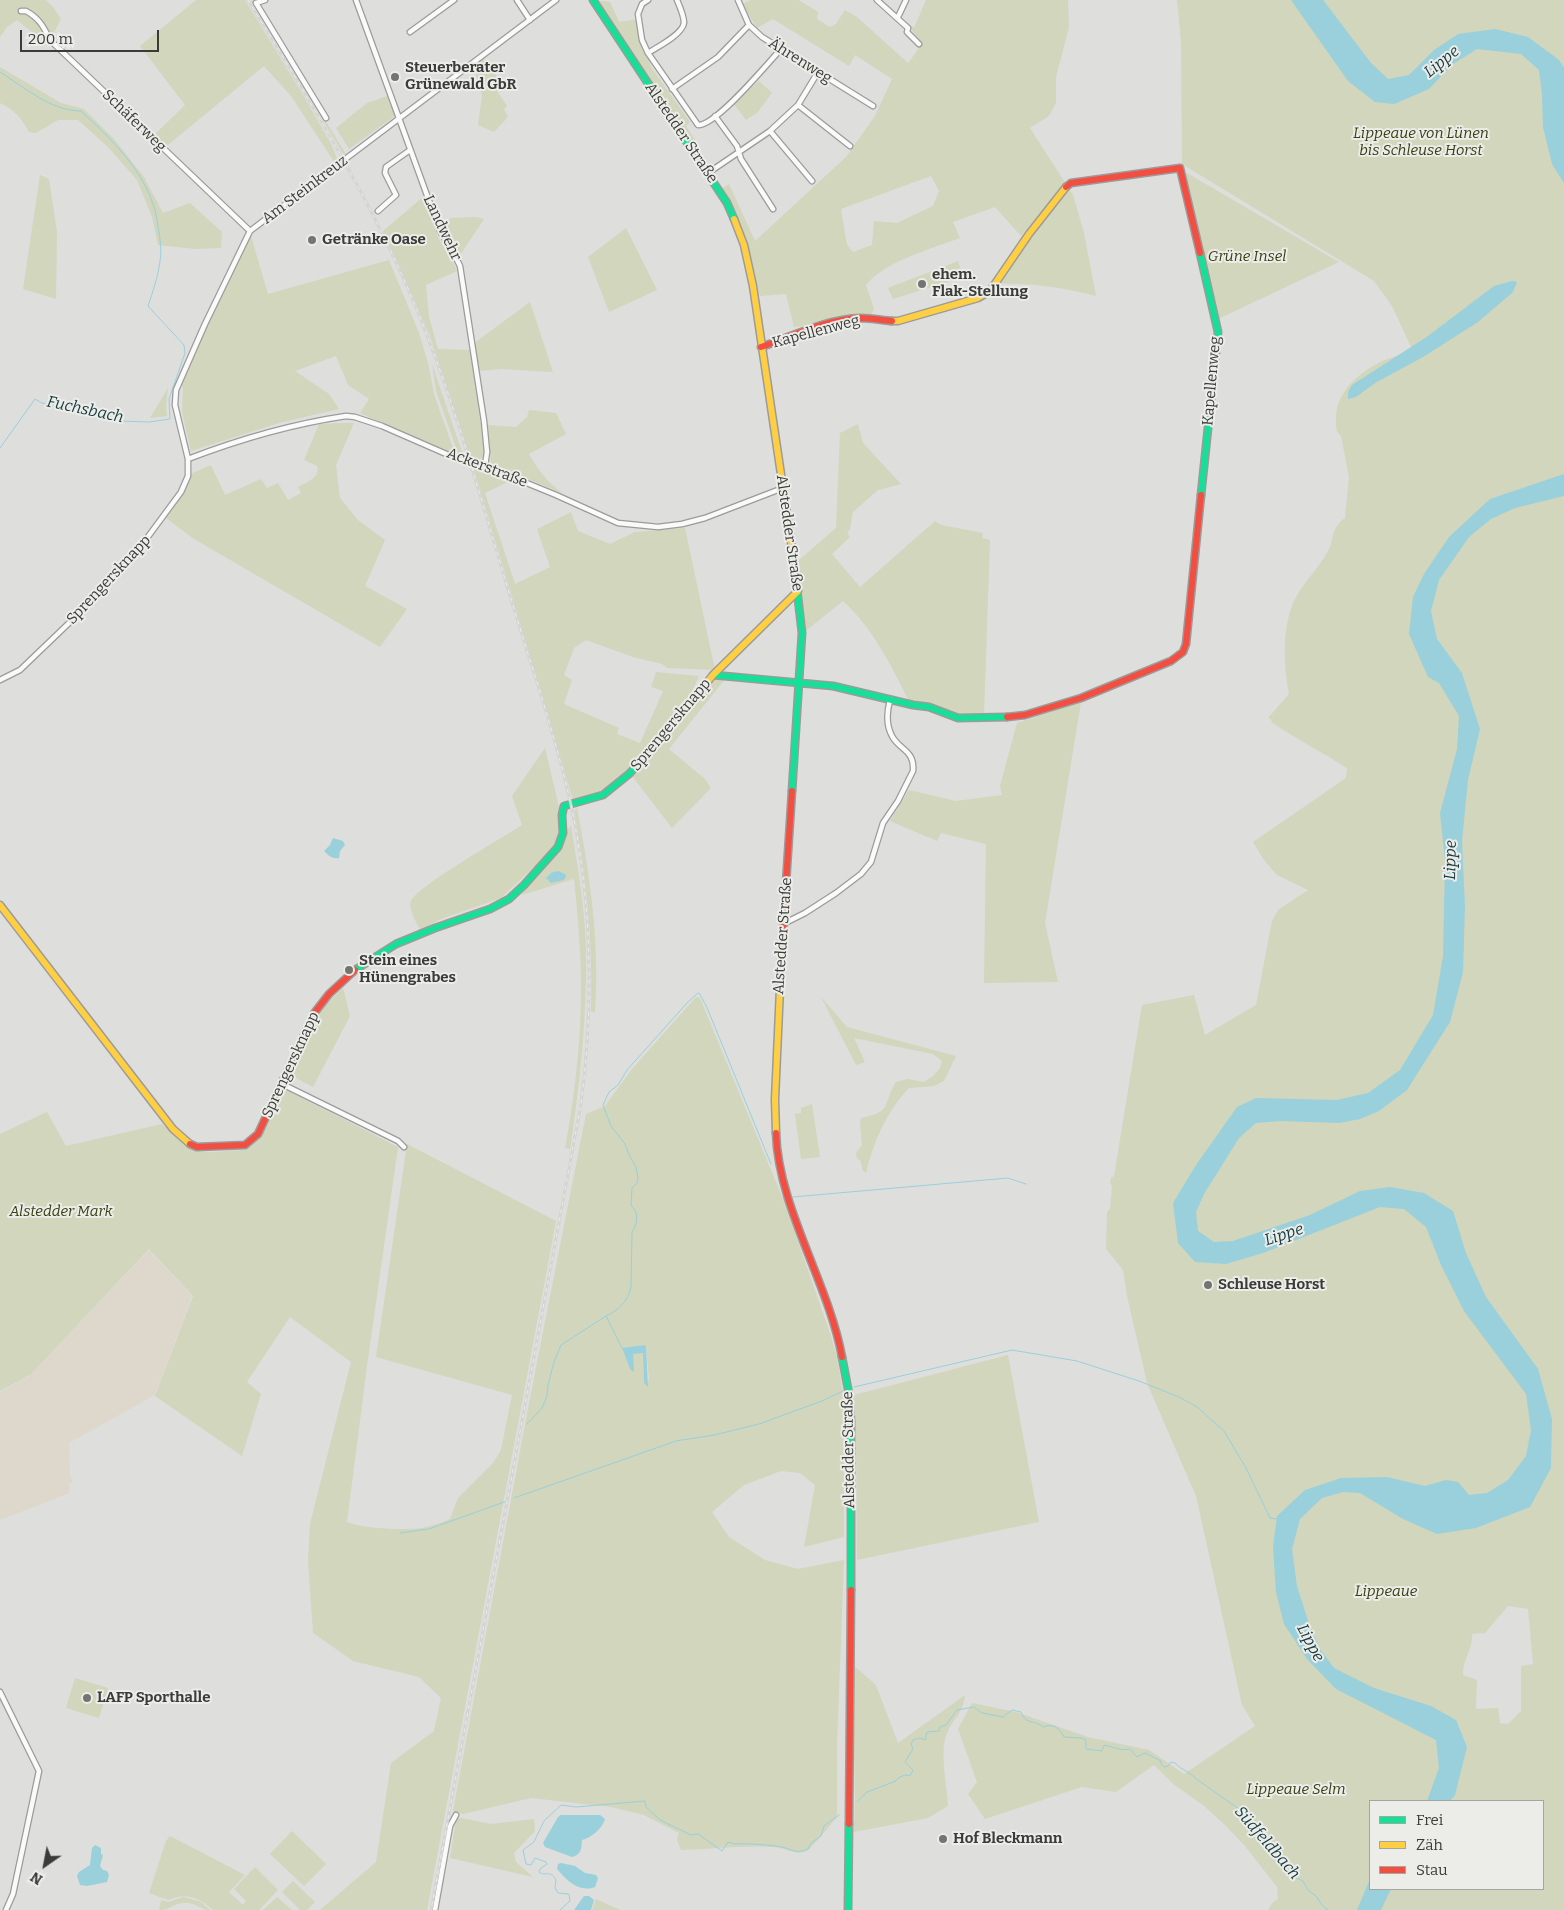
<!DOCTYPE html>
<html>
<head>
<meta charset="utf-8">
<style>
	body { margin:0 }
	#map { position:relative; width:1564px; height:1910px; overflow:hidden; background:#dededc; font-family:Bitter,serif }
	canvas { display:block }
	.legend { position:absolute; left:1369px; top:1800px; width:175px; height:90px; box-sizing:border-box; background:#ecece8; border:1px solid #a5a5a2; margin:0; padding:6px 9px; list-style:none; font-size:15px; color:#3b3b39 }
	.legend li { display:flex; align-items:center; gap:10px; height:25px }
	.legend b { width:25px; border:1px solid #a5a5a2 }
	.north { position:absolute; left:20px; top:1840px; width:50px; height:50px; -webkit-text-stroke:4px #ecece8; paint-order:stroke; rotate:213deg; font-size:14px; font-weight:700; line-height:20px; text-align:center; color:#3b3b39 }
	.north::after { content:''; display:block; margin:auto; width:18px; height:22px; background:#3b3b39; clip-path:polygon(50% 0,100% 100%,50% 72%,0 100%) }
	.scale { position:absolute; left:20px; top:30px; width:139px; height:22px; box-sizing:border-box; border:2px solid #3b3b39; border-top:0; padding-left:6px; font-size:15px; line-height:18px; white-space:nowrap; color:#3b3b39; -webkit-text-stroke:4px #ecece8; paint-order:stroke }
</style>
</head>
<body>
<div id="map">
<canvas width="1564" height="1910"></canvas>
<ul class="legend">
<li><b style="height:6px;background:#16e098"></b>Frei</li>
<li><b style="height:6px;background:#ffcf43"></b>Zäh</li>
<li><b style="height:6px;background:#f24e42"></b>Stau</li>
</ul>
<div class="north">N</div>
<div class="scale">200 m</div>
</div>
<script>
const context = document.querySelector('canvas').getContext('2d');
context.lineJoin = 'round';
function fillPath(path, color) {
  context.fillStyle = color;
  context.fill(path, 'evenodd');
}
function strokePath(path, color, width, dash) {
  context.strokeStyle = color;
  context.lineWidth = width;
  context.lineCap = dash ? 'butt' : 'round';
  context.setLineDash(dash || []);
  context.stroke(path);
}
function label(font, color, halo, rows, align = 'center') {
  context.font = font + ' Bitter,serif';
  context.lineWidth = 4;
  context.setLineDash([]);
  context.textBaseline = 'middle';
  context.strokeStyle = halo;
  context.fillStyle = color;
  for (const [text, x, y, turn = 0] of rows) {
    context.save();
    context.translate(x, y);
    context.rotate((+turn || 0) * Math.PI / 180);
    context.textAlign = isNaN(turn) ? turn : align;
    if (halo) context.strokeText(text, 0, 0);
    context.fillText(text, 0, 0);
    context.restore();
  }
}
fillPath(new Path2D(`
	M149,1250L192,1296L155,1395L69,1443L70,1475L73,1482L69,1484L70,1493L0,1520V1392L30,1375Z`), '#ded8cc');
fillPath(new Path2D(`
	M0,0H46L53,7L61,19L50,40L33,33L17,20L7,27L0,37Z
	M196,0H245L303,95L331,144L338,161L335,163L291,96L264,66L163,149L151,138L185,105L140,46Z
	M251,0H252L347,156L345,157Z
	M593,0L610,2L619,22L638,19L642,40L651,67L690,122L686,126L699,146L693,150Z
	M751,0H799L818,12L817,19L830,27L836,24L845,10L857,17L908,63L920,47L917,44L919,39L903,19L914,28L926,0H1068L1069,27L1056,77V103L1049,116L1030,128L1073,195L1084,233L1096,296C1064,288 1033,283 999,284L1029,239L1053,210L1050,201L1021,236L995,207L953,222L960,238C931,249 885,261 866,285L874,309L871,315L794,327L786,294L760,296L746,239L719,190L729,184L755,241L846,157L875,116L892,79L855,55L849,66L773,19L757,28L742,4ZM931,176L939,191L933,206L897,223L874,221L872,245L853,252L847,245L841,209Z
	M1177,0H1564V1910H1268L1272,1903L1278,1899L1277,1887L1245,1846L1226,1826L1203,1805L1173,1784L1154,1765L1116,1792L1082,1787L985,1819L968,1794L977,1782L958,1729L972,1703L1016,1712L1088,1737L1149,1750L1184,1774L1255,1726L1242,1705L1196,1496L1147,1383L1127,1296L1123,1270L1106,1249L1107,1212L1110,1209L1112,1186L1110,1183L1111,1178L1114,1176L1142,1005L1194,995L1205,1035L1256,1005L1272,921L1278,910L1308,890L1277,875L1264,860L1253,842L1346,778L1347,768C1322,752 1296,739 1271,722L1272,720L1268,718L1289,694C1284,668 1282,632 1292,606C1299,586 1318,570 1328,551C1335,538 1330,529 1345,518L1349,477L1341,436C1335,431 1336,425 1336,418C1336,390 1363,369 1387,359C1395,356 1405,355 1412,349L1392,306L1374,281L1182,164L1181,42ZM1508,1606L1528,1609L1533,1664L1521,1666V1711L1508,1724L1500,1723L1498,1708L1476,1709L1477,1680L1463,1675C1463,1658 1473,1649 1472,1634L1485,1633ZM1370,1801H1543V1889H1370Z
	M482,56L502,83L497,91L507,106L504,109L508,117L494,132L478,125L482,96L473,64Z
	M0,67L61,103L84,109L114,139L144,177L163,213L190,203L222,232L221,248L196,249L158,245L152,217L137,180L108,147L78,120H58L36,133L29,132C22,119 14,109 0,103Z
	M759,81L772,93L757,113L746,120L733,103Z
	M387,96L395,116L349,149L336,128L367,103Z
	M1187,173L1339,262L1218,319L1183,176Z
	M40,175L49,179L57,232L56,299L23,289Z
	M423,197C429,211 433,226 439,239C445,251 452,258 457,271L426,285L429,317L438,349L470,350L485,456L480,459L471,460L430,336L383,231Z
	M476,217L484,219L460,255L441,227L451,218Z
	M626,228L657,290L609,312L588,257Z
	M251,236L268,294L389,260L419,333L428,363L434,394L455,454H451L360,413L369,399L348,385L336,356L295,371L329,394L339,409L279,423L191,451L182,412L183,388L181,382L203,332Z
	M958,261L963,277L893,299L888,288Z
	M530,302L553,372L502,369L478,371L473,344Z
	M432,364L463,455L459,456L436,391Z
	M168,388L166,407L167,416L150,418Z
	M529,410L556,413L566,434L529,454C538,470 547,482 562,493L491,464L488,425L516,427L527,417Z
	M341,423H354L336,465L340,498L358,520L385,540L365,586L407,609L380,647L194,539L166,518L183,492L190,474L211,465L225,495L261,479L267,488L278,483L288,500L301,493L298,487C307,482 321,477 317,466L304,460L319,424Z
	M858,424L863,443L901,484L878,490L853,512L850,529L847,533L850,537L832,554L860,587L935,521L941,525L983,533L982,538L990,540L984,715L956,714L936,706L910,703C892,667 873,628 843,601L803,633L799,560L836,528L840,433Z
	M473,466L490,471L510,481L485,493L515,584L550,567L537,529L571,512L578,531L610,544L635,532L685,528L715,670L667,668L662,664L633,657L586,640L574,648L564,675L572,680L564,704L619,728L617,734L640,743L663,691L651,687L656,672L699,676L690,696L649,750L607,789L597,794L573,800Z
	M714,677L726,678L669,749L705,779L711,788L672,828L632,776Z
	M1081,702L1045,923L1058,982L984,983L986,844L941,833L937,841L890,821L909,790L956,801L1002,795L1000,786L1017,723Z
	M545,748L559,807L561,833L554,848L501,898L441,919L420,930C416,921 408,909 411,901C416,887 504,837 522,825L512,796Z
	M577,808C590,875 600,945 595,1012H591C593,943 587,879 574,811Z
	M571,826C578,867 585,909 586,951C587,1018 580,1084 570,1149L565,1148C574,1100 580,1050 581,1001C582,960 578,919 574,879L522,895L524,890C536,877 549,865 558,850C564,842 563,833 571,826Z
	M343,988L350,1016L313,1087L288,1074L318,1012Z
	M696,997L700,998L783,1199L831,1336L838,1361L844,1401V1537L804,1547L815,1485L800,1473L781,1471L744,1485L712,1512L729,1537L765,1560L798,1569L844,1560L837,1744V1817C832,1823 811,1849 807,1851C795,1856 786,1848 774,1847C743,1845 712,1849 681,1850L677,1840L679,1833L644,1815L611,1807L531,1798L463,1814L453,1811L529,1403L586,1114L605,1106L632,1069ZM644,1345L646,1346L649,1380L644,1383L643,1353L633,1354L630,1369L622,1348Z
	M821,997L847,1027L956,1056L944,1081L934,1086L909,1088C887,1111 873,1142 866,1173L863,1171L860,1160L857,1159L856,1153L862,1145L860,1124L861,1118C894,1111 881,1106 896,1082L907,1079L924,1082L933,1076L940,1068L942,1061L933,1054L854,1038L865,1062L856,1065Z
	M286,1090L398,1147L367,1366L347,1522C364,1529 410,1531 427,1527C435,1525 443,1522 450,1519L458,1498L493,1463L501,1450L512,1395L376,1357L407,1144L556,1221L427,1910H320L376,1862L391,1763L434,1731L441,1698L419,1677L353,1661L313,1633L308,1560L310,1524L351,1362L290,1317L247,1382L261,1394L242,1456L155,1396L193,1296L149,1249L31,1374L0,1391V1134L47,1112L66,1146L162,1124L165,1127H168C188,1153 196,1154 228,1151C233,1150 243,1151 247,1149C263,1141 277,1105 286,1090Z
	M812,1104L820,1157L801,1159L795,1114L801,1113V1108Z
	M1008,1355L1039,1522L857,1560L856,1445L854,1395Z
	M852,1664L876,1685L898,1743L965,1695C963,1715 954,1716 947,1733C939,1751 947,1786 948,1806L928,1818L854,1832L855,1800Z
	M75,1678L108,1688L99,1718L66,1708Z
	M461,1818L491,1824L534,1819L535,1831L514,1853L516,1862L533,1877L450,1858L456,1819Z
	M292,1831L326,1864L304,1886L270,1854Z
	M170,1836L245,1875L229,1892L243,1905L246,1901L234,1889L255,1867L278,1890L259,1910H213C199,1897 186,1892 168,1900L149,1893L166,1841Z
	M293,1881L315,1902L307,1910H300L282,1892Z
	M184,1897L201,1902L210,1910C201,1910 196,1903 186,1903C175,1902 171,1910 159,1910L161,1900L168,1902Z
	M277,1897L292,1910H263Z
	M596,1899L620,1910H592Z`), '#d1d6bd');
fillPath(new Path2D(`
	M1291,0H1323L1371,63L1388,79L1409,75L1434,50L1458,34L1495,29L1528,37L1559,60L1564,68V183L1552,164L1543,127L1542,94L1539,70L1521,54L1477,49L1453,64L1429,89L1394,104L1375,102L1348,81Z
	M1512,281L1517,282L1513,292L1478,322L1423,357L1375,383L1356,397L1348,399V392L1352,385L1428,336L1494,286Z
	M1564,474V496L1515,508L1491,519L1469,537L1439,580L1431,611L1437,639L1462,673L1480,729L1468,780L1462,841L1465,906L1463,972L1450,1022L1407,1090L1379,1111L1360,1119L1339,1123L1281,1121L1256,1123L1239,1138L1204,1194L1196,1212L1198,1231L1214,1242L1233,1241L1310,1215L1360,1191L1390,1187L1424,1193L1453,1211L1466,1253L1486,1297L1538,1369L1552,1419L1551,1468L1530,1507L1476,1528L1437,1534L1403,1519L1360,1493L1343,1492L1322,1498L1300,1519L1292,1549L1297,1586L1310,1627L1320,1649L1334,1668L1374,1688L1431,1706L1456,1720L1467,1747L1455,1795L1450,1801H1427L1439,1768L1436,1740L1336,1689L1307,1659L1284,1624L1276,1592L1273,1547L1277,1516L1305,1490L1341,1478L1387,1477L1425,1486L1446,1480L1458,1482L1469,1495L1487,1493L1508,1480L1526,1456L1531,1430L1526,1394L1464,1311L1441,1265L1426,1227L1404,1209L1380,1207L1263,1253L1226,1264L1195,1262L1178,1243L1173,1203L1196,1165L1237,1107L1256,1098L1337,1100L1368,1093L1400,1070L1433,1015L1443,956L1445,860L1440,813L1457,749L1459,716L1439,683L1428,677L1409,634L1413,597L1424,574L1449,537L1490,499Z
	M333,838L343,841L345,845L340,851L339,858C332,859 329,856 324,851L330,845Z
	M558,871L565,874L566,876L564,880L551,883L546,878L551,873Z
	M644,1345L646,1346L648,1387L644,1383L643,1353L633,1354L634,1372L630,1369L622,1348Z
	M561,1815H600L605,1819C602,1829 591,1838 582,1840C581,1847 583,1854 572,1857L545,1847L543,1843L558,1817Z
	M95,1845L101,1848V1854L103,1855L100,1866L103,1870L107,1871L109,1875L107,1882L87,1886L80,1885L77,1876L79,1872L90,1865L92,1848Z
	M561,1863L575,1866L585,1873L596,1875L598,1878L595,1887C578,1893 567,1880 557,1869L558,1864Z
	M1370,1879V1889H1391L1381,1910H1357Z
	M584,1896H589L594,1900L591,1910H574Z`), '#99d0db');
strokePath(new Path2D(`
	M0,72C24,87 51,111 81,111C109,137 141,167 153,204C156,212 157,220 158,227C160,238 162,251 160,261C158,277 153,291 148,306L184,345L185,353L169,399L170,419L149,422L119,421L105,415L42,403L35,399L0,448
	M793,1197L1008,1178L1026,1184
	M622,1348L606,1316C619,1310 628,1301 631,1287L632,1232C638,1223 639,1213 631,1205L632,1188L637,1183L638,1178L636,1167L630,1157L625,1144L611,1126L603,1105L609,1092L618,1085L627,1070L687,1003L698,993L700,994L708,1010L771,1164
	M854,1387L1012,1350L1077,1361L1139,1381L1179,1397L1197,1407L1224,1431L1246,1468L1270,1518L1277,1519
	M527,1424L542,1408L547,1396L548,1385L554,1362L561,1345L606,1316
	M514,1498L676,1441L714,1435L759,1424L822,1401L843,1391
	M400,1533L429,1529L507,1501
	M858,1801L867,1792L896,1781L898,1778L905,1775L910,1776L913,1770L905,1762L913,1749L911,1744L913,1740L920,1738L925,1740L927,1732L939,1731L940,1727L946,1725L957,1710L974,1707L982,1713L1003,1717L1012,1710L1021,1712C1027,1726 1034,1719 1043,1727C1054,1723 1059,1728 1064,1737L1081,1738L1086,1740V1749L1102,1751L1104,1745L1123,1750L1130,1749L1137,1757L1145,1753L1161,1761V1764L1164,1767L1168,1766L1171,1762L1175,1763C1181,1770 1189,1771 1195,1778L1239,1809L1289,1870L1296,1878L1303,1881L1308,1890L1317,1897L1321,1904L1328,1910
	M560,1910L570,1901L569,1894L558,1893L555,1888L556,1880C550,1869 545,1877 539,1872L540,1869L547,1864L546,1862L535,1858L531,1865L526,1864L523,1850L534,1842L544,1821L561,1805L576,1807L645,1801L646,1807L660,1820L691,1835L698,1834L722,1851L728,1842L734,1844C743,1843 773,1845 782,1847C794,1850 795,1854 808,1849L811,1843L821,1836L824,1826L839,1815`), '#99d0db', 1);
const street = new Path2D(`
	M265,0L256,3L326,118
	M356,0L440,231L454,254L460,266L484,421L487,452L485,466
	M517,0L530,20
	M648,0L642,4L638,14L642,40L648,53L698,125C716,126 767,64 781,49
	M738,0L749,25L762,37L873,106
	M877,0L908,28L907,32L919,44
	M21,11H26C39,18 44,27 50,40L250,231
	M898,17L906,0
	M410,32L454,0
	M648,53C657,47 682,35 684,23C684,16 680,7 677,0
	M672,89L718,57L749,25
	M798,105L850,146
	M715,116L737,146L741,159L773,209
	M770,131L812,181
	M708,173L770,131L798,105L818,72
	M378,211L396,195L385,173L386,167L410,150
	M188,459C240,439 292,424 346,416L355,417L382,426L460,460L485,466L556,495L618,523L658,527L682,524L705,518L783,488
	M0,680L20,670L92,601L133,557L181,492L188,476V459L175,405L176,390L205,324L250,231L556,0
	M785,923L805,913L836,893L861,874L871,862L883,823L898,801L913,771C915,750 899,750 892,736C886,725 887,711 890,700
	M282,1084L398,1141L404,1147
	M0,1692L39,1771L13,1894L6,1910
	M435,1910L450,1826L456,1815`);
const fast = new Path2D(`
	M593,0L727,203L734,219
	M1200,253L1218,332L1201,495
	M713,675L833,686L913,705L929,707L958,718L1007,717
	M792,791L802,633L793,555
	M355,970L396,944L435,928L490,909L509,899L524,885L558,847L563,833L562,815L564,806L603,795L629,774L655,746
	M842,1357L849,1394L851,1422V1590
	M848,1910L849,1824`);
const slow = new Path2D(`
	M734,219L744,245L753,286L793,555
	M892,321H898L978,298L990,291L1029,234L1066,187
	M655,746L713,675L798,591
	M0,905L173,1129L190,1144
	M776,1133L775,1099L782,944`);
const jam = new Path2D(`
	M1066,187L1071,183L1180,168L1200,253
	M761,347C793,336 826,319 861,318C871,318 881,320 892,321
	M1007,717L1025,715L1081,698L1171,661L1183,652L1186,644L1201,495
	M782,944L792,791
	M776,1133C778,1207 829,1284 842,1357
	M190,1144L197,1147L245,1145L258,1134L315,1012L329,994L355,970
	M849,1824L851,1590`);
strokePath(street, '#9c9b9a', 7);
strokePath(fast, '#9c9b9a', 9);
strokePath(slow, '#9c9b9a', 9);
strokePath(jam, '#9c9b9a', 9);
strokePath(street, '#fafafa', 4.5);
strokePath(fast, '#16e098', 6);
strokePath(slow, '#ffcf43', 6);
strokePath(jam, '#f24e42', 6);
const rail = new Path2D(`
	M248,0C310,101 372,201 417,310C455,403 481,500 510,596C531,665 555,734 571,805C592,904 594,1004 581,1104L431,1910`);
strokePath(rail, '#d4d4d3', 3);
strokePath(rail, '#ecece8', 1, [4]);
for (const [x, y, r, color] of [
	[395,77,5,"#747472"],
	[312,240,5,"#747472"],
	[922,284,5,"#747472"],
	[349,970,5,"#747472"],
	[1208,1285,5,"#747472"],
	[87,1698,5,"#747472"],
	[943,1839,5,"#747472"]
]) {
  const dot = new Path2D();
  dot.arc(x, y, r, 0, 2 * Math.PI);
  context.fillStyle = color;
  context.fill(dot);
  strokePath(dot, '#ecece8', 2);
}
label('15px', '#3b3b39', '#ecece8', [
	["Ährenweg",800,61,32],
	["Schäferweg",134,121,44],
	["Alstedder Straße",681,133,56],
	["Am Steinkreuz",305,190,-37],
	["Landwehr",442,228,65],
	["Kapellenweg",816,332,-15],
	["Kapellenweg",1212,381,-85],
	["Ackerstraße",487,468,21],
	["Alstedder Straße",789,533,82],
	["Sprengersknapp",109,580,-47],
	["Sprengersknapp",671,725,-50],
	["Alstedder Straße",783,936,-86],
	["Sprengersknapp",291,1065,-65],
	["Alstedder Straße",849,1450,-91]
]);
label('bold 15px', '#3b3b39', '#ecece8', [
	["Steuerberater",405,68],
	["Grünewald GbR",405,85],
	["Getränke Oase",322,240],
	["ehem.",932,275],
	["Flak-Stellung",932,292],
	["Stein eines",359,961],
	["Hünengrabes",359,978],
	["Schleuse Horst",1218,1285],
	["LAFP Sporthalle",97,1698],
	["Hof Bleckmann",953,1839]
], 'left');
label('italic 15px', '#393f12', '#ecece8', [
	["Lippeaue von Lünen",1421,134],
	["bis Schleuse Horst",1421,151],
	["Grüne Insel",1247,257],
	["Alstedder Mark",61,1212],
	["Lippeaue",1386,1592],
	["Lippeaue Selm",1296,1790]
]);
label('italic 16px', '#143a41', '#ecece8', [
	["Lippe",1442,62,-39],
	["Fuchsbach",85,410,12],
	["Lippe",1451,860,-89],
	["Lippe",1284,1235,-18],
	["Lippe",1310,1643,62],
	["Südfeldbach",1267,1843,49]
]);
</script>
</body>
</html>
